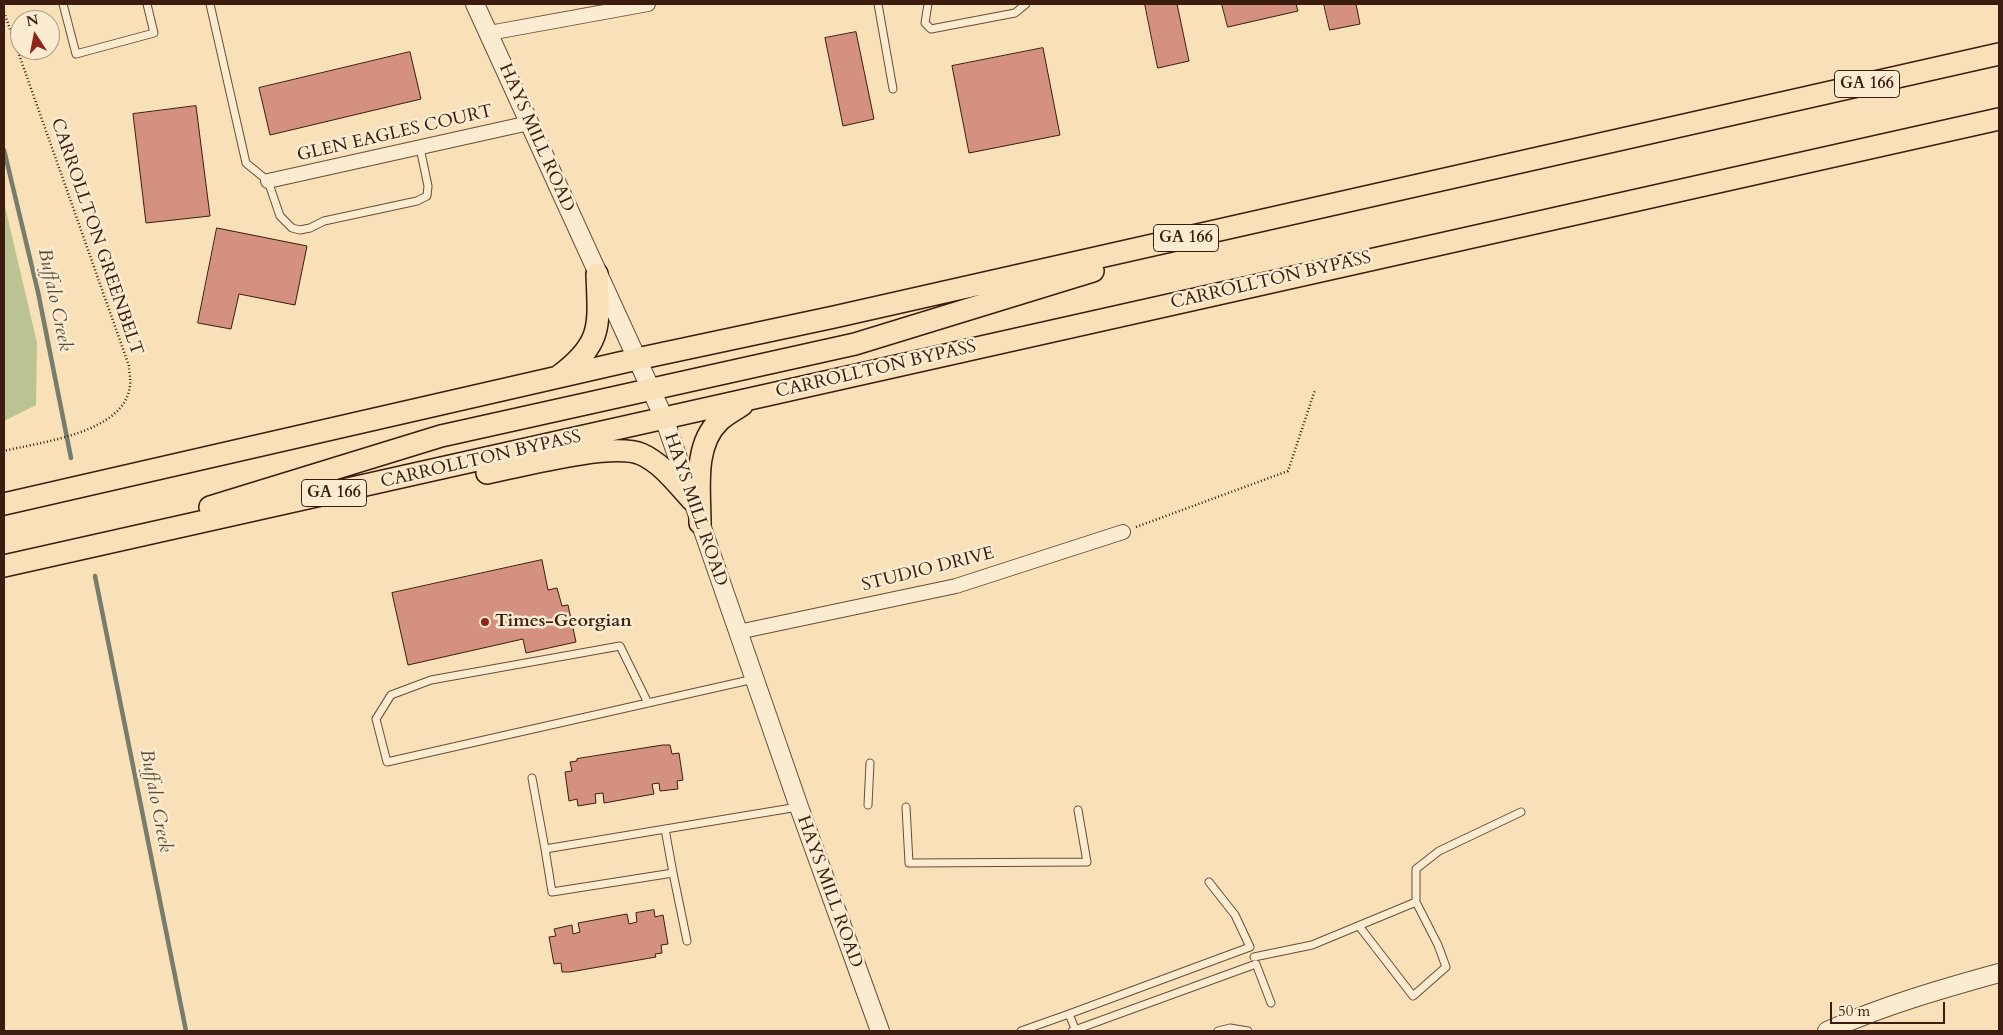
<!DOCTYPE html>
<html>
<head>
<meta charset="utf-8">
<style>
	body { margin:0 }
	#map { position:relative; width:2003px; height:1035px; overflow:hidden; background:#f8e0b8; font-family:Cardo,serif }
	canvas { display:block }
	.frame { position:absolute; inset:0; border:5px solid #3b1c0e; pointer-events:none }
	.north { position:absolute; left:10px; top:10px; width:50px; height:50px; box-sizing:border-box; background:#faebd1; border:1px solid #ae9883; border-radius:50%; rotate:349deg; font-size:14px; font-weight:700; line-height:20px; text-align:center; color:#3b1c0e }
	.north::after { content:''; display:block; margin:auto; width:18px; height:22px; background:#8f2418; clip-path:polygon(50% 0,100% 100%,50% 72%,0 100%) }
	.scale { position:absolute; left:1830px; top:1002px; width:115px; height:22px; box-sizing:border-box; border:2px solid #3b1c0e; border-top:0; padding-left:6px; font-size:15px; line-height:18px; white-space:nowrap; color:#3b1c0e; -webkit-text-stroke:4px #faebd1; paint-order:stroke }
</style>
</head>
<body>
<div id="map">
<canvas width="2003" height="1035"></canvas>
<div class="frame"></div>
<div class="north">N</div>
<div class="scale">50 m</div>
</div>
<script>
const context = document.querySelector('canvas').getContext('2d');
context.lineJoin = 'round';
function fillPath(path, color) {
  context.fillStyle = color;
  context.fill(path, 'evenodd');
}
function strokePath(path, color, width, dash) {
  context.strokeStyle = color;
  context.lineWidth = width;
  context.lineCap = dash ? 'butt' : 'round';
  context.setLineDash(dash || []);
  context.stroke(path);
}
function label(font, color, halo, rows, align = 'center') {
  context.font = font + ' Cardo,serif';
  context.lineWidth = 5;
  context.setLineDash([]);
  context.textBaseline = 'middle';
  context.strokeStyle = halo;
  context.fillStyle = color;
  for (const [text, x, y, turn = 0] of rows) {
    context.save();
    context.translate(x, y);
    context.rotate((+turn || 0) * Math.PI / 180);
    context.textAlign = isNaN(turn) ? turn : align;
    if (halo) context.strokeText(text, 0, 0);
    context.fillText(text, 0, 0);
    context.restore();
  }
}
fillPath(new Path2D(`
	M4,202L37,343L36,405L4,421Z`), '#bac391');
strokePath(new Path2D(`
	M4,150L38,292L71,458
	M95,576L186,1031`), '#767d6c', 4.5);
const building = new Path2D(`
	M1145,4H1177L1189,61L1158,68Z
	M1222,4H1296L1298,11L1228,27Z
	M1324,4H1356L1360,24L1330,30Z
	M856,32L874,119L843,126L825,38Z
	M1043,48L1060,135L969,153L952,66Z
	M410,52L421,99L270,135L259,88Z
	M196,106L210,216L146,223L133,114Z
	M217,228L307,246L295,305L239,294L231,329L198,323Z
	M542,560L548,590L557,588L562,606L568,605L576,642L526,653L523,639L408,665L392,593Z
	M663,745H670L672,754L679,753L683,780L677,781L678,789L660,791L659,783L652,784L654,794L604,803L603,793L595,794L596,803L578,806L577,799L569,801L565,772L572,771L570,762L577,761V759Z
	M654,910L655,917L663,915L668,944L661,945L662,953L655,954L656,957L570,972H562L561,963L554,964L549,937L556,936L554,929L572,925L573,934L580,932L578,923L627,914L629,924L637,922L636,913Z`);
fillPath(building, '#d5917f');
strokePath(building, '#3b1c0e', 1);
const service = new Path2D(`
	M63,4L76,54L154,33L147,4
	M210,4L246,163L268,181L280,216L292,228L300,230L310,228L324,221L417,201L427,196L428,186L420,148
	M878,4L893,89
	M928,4L925,23L931,29L1015,13L1026,4
	M648,703L620,646L431,680L391,695L376,719L387,762L754,679
	M532,778L545,849L798,807
	M868,805L870,763
	M906,807L909,863L1087,862L1078,810
	M665,829L673,873
	M545,849L552,892L673,873L687,941
	M1359,926L1413,996L1446,967L1438,945L1416,902V869L1439,851L1521,812
	M1254,957L1312,945L1416,902
	M1069,1014L1250,947L1235,915L1209,882
	M1021,1031L1069,1014L1076,1031
	M1072,1031L1256,964L1271,1003
	M1218,1031L1230,1028L1248,1031`);
const minor = new Path2D(`
	M489,33L648,4
	M268,181L529,123
	M738,632L956,586L1123,532`);
const tertiary = new Path2D(`
	M475,4L664,418L799,807L880,1031
	M1827,1031C1882,1006 1941,989 1999,973`);
const primary = new Path2D(`
	M559,376C603,343 599,326 597,274
	M487,473C521,466 612,442 641,454C662,463 677,484 692,500
	M4,504L637,359L834,317L1999,54
	M210,507L441,436L855,344L1093,271
	M700,523C700,490 693,446 719,421C726,414 735,410 742,405
	M4,566L1999,119`);
strokePath(service, '#6a4d38', 9);
strokePath(minor, '#6a4d38', 16);
strokePath(tertiary, '#6a4d38', 20);
strokePath(primary, '#3b1c0e', 24);
strokePath(new Path2D(`
	M4,12L129,366C129,372 131,379 130,385C126,433 40,442 4,451
	M1136,527L1288,471L1315,390`), '#3b1c0e', 2.5, [1, 2.5]);
strokePath(service, '#faebd1', 7);
strokePath(minor, '#faebd1', 14);
strokePath(tertiary, '#faebd1', 18);
strokePath(primary, '#f8e0b8', 21);
for (const [x, y, r, color] of [
	[485,622,5,"#8f2418"]
]) {
  const dot = new Path2D();
  dot.arc(x, y, r, 0, 2 * Math.PI);
  context.fillStyle = color;
  context.fill(dot);
  strokePath(dot, '#faebd1', 2);
}
for (const [x, y, w] of [
	[1867,84,65],
	[1186,238,65],
	[334,493,65]
]) {
  const box = new Path2D();
  box.roundRect(x - w / 2, y - 13.5, w, 27, 4);
  context.fillStyle = '#faebd1';
  context.fill(box);
  strokePath(box, '#3b1c0e', 1);
}
label('bold 16px', '#3b1c0e', null, [
	["GA 166",1867,84],
	["GA 166",1186,238],
	["GA 166",334,493]
]);
label('18px', '#3b1c0e', '#faebd1', [
	["GLEN EAGLES COURT",395,134,-13],
	["HAYS MILL ROAD",536,138,66],
	["CARROLLTON GREENBELT",96,237,71],
	["CARROLLTON BYPASS",1271,281,-13],
	["CARROLLTON BYPASS",876,370,-13],
	["CARROLLTON BYPASS",481,460,-13],
	["HAYS MILL ROAD",695,510,71],
	["STUDIO DRIVE",928,570,-14],
	["HAYS MILL ROAD",829,892,70]
]);
label('bold 18px', '#3b1c0e', '#faebd1', [
	["Times-Georgian",495,622]
], 'left');
label('italic 19px', '#594c3d', '#faebd1', [
	["Buffalo Creek",54,300,78],
	["Buffalo Creek",155,801,79]
]);
</script>
</body>
</html>
